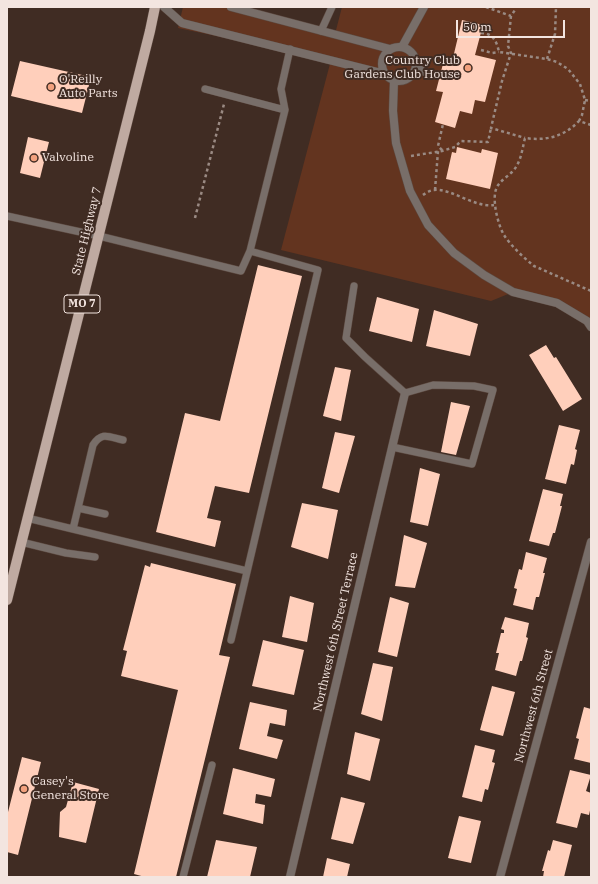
<!DOCTYPE html>
<html>
<head>
<meta charset="utf-8">
<style>
	body { margin:0 }
	#map { position:relative; width:598px; height:884px; overflow:hidden; background:#402c23; font-family:"IBM Plex Serif",serif }
	canvas { display:block }
	.frame { position:absolute; inset:0; border:8px solid #f3e5e0; pointer-events:none }
	.scale { position:absolute; left:456px; top:20px; width:109px; height:18px; box-sizing:border-box; border:2px solid #f3e5e0; border-top:0; padding-left:5px; font-size:12px; line-height:14px; white-space:nowrap; color:#f3e5e0; -webkit-text-stroke:3px #402c23; paint-order:stroke }
</style>
</head>
<body>
<div id="map">
<canvas width="598" height="884"></canvas>
<div class="frame"></div>
<div class="scale">50 m</div>
</div>
<script>
const context = document.querySelector('canvas').getContext('2d');
context.lineJoin = 'round';
function fillPath(path, color) {
  context.fillStyle = color;
  context.fill(path, 'evenodd');
}
function strokePath(path, color, width, dash) {
  context.strokeStyle = color;
  context.lineWidth = width;
  context.lineCap = dash ? 'butt' : 'round';
  context.setLineDash(dash || []);
  context.stroke(path);
}
function label(font, color, halo, rows, align = 'center') {
  context.font = font + ' "IBM Plex Serif",serif';
  context.lineWidth = 4;
  context.setLineDash([]);
  context.textBaseline = 'middle';
  context.strokeStyle = halo;
  context.fillStyle = color;
  for (const [text, x, y, turn = 0] of rows) {
    context.save();
    context.translate(x, y);
    context.rotate((+turn || 0) * Math.PI / 180);
    context.textAlign = isNaN(turn) ? turn : align;
    if (halo) context.strokeText(text, 0, 0);
    context.fillText(text, 0, 0);
    context.restore();
  }
}
fillPath(new Path2D(`
	M183,7H223L335,34L342,7H591V327L557,303L513,292L491,301L281,250L331,60L178,28Z`), '#63341f');
fillPath(new Path2D(`
	M462,20L483,25L475,55L496,60L485,102L475,100L472,114L460,111L455,128L435,122L443,92L436,91L444,60L452,62Z
	M20,61L91,77L82,113L11,96Z
	M28,137L49,142L40,178L20,173Z
	M457,147L481,153L482,149L498,153L490,189L446,179L452,152L456,153Z
	M258,265L302,276L249,493L215,486L207,518L221,521L215,547L156,532L185,413L220,421Z
	M377,297L419,309L412,342L369,331Z
	M434,310L478,324L470,356L426,346Z
	M546,345L554,358L556,357L582,399L563,411L529,355Z
	M335,367L351,370L341,421L323,416Z
	M451,402L470,406L456,455L441,452Z
	M559,425L580,430L575,449L577,450L574,465L571,464L566,484L545,479Z
	M335,432L355,436L339,493L322,488Z
	M420,468L440,474L428,526L410,522Z
	M543,489L563,494L560,506H562L555,533H553L549,546L529,541Z
	M302,503L338,510L328,559L291,547Z
	M404,535L427,543L415,588L395,586Z
	M526,552L547,558L543,573H545L539,597H536L533,610L513,605L517,589L514,588L519,569L522,570Z
	M151,563L236,584L219,655L230,657L176,877H145L134,874L178,690L121,676L127,651L123,650L145,565L150,567Z
	M290,596L314,603L307,642L282,637Z
	M390,597L409,603L397,657L378,652Z
	M505,617L529,623L526,637L528,638L522,661H520L516,676L495,670L499,653H496L501,633H504V630L501,629Z
	M263,640L304,650L294,695L252,686Z
	M373,663L393,667L382,721L361,714Z
	M492,686L515,692L503,736L480,730Z
	M250,702L287,710L285,726L270,723L267,736L283,740L277,759L239,749Z
	M584,707L591,709V763L574,759L579,739L576,738Z
	M355,732L380,739L370,781L347,774Z
	M475,745L495,750L492,762L495,763L488,790L485,789L482,802L462,797Z
	M22,757L41,762L18,855L7,852V816Z
	M233,768L275,779L271,797L256,794L255,803L265,805L263,824L223,814Z
	M570,770L591,775L586,791L591,793V806L589,815L581,813L577,828L556,823Z
	M73,782L99,789L86,843L59,837L60,812L66,807Z
	M341,797L365,803L353,844L331,839Z
	M459,816L481,821L471,863L448,858Z
	M216,840L257,847L250,877H207Z
	M553,840L572,845L564,877H543L544,871H542L548,850L550,851Z
	M327,858L350,864L347,877H323Z`), '#ffcfbb');
const service = new Path2D(`
	M321,31L332,7
	M205,89L285,110
	M7,216L99,236L241,271L250,251L285,110L281,89L290,49
	M354,286L346,338L365,357L405,393L433,385L474,386L493,390L472,464L392,447
	M78,508L105,514
	M27,518L247,571
	M73,529L93,445C102,431 109,437 123,440
	M21,542L66,553L95,557
	M231,640L318,270L250,251
	M183,877L212,765`);
const minor = new Path2D(`
	M164,7L182,23L385,74
	M231,7L390,49
	M382 64a17 17 0 1 1 34 0a17 17 0 1 1-34 0Z
	M402,47L424,7
	M416,68L425,72
	M394,80L393,111L396,143L410,191L428,225L454,253L484,275L513,292L557,303L587,321L591,327
	M290,877L405,393
	M500,877L591,542`);
const primary = new Path2D(`
	M7,600L150,31L155,7`);
strokePath(service, '#5d4a41', 8);
strokePath(minor, '#5d4a41', 9);
strokePath(primary, '#5d4a41', 11);
strokePath(new Path2D(`
	M486,7L511,16L515,10V7
	M511,16L508,46L511,53L502,81L491,128L525,138
	M481,33C493,33 497,42 499,52L547,59L557,62L568,69L580,84L585,100L582,115L579,121
	M481,50L492,53L499,52
	M547,59L555,34L556,7
	M585,100L591,101
	M591,125L579,121C564,137 545,141 525,138C522,150 521,163 512,172C507,177 500,181 497,187C491,198 498,225 504,235C511,246 523,257 534,266L591,291
	M442,150L438,146L443,124
	M411,156L442,151L455,147L461,141L488,142L491,128
	M435,190L438,151
	M423,195C426,193 430,190 434,190C451,188 475,208 494,205
	M195,218L224,104`), '#9a8a83', 2.5, [3, 3]);
strokePath(service, '#786e69', 7);
strokePath(minor, '#786e69', 8);
strokePath(primary, '#bfaaa1', 10);
for (const [x, y, r, color] of [
	[468,68,4,"#f2a17e"],
	[51,87,4,"#f2a17e"],
	[34,158,4,"#f2a17e"],
	[24,789,4,"#f2a17e"]
]) {
  const dot = new Path2D();
  dot.arc(x, y, r, 0, 2 * Math.PI);
  context.fillStyle = color;
  context.fill(dot);
  strokePath(dot, '#402c23', 1.5);
}
for (const [x, y, w] of [
	[82,304,36]
]) {
  const box = new Path2D();
  box.roundRect(x - w / 2, y - 9, w, 18, 3);
  context.fillStyle = '#402c23';
  context.fill(box);
  strokePath(box, '#f3e5e0', 1);
}
label('bold 11px', '#f3e5e0', null, [
	["MO 7",82,304]
]);
label('12px', '#f3e5e0', '#402c23', [
	["Country Club",460,61,"right"],
	["Gardens Club House",460,75,"right"],
	["O'Reilly",59,80],
	["Auto Parts",59,94],
	["Valvoline",42,158],
	["Casey's",32,782],
	["General Store",32,796]
], 'left');
label('12px', '#f3e5e0', '#402c23', [
	["State Highway 7",87,231,-76],
	["Northwest 6th Street Terrace",336,632,-77],
	["Northwest 6th Street",534,706,-75]
]);
</script>
</body>
</html>
